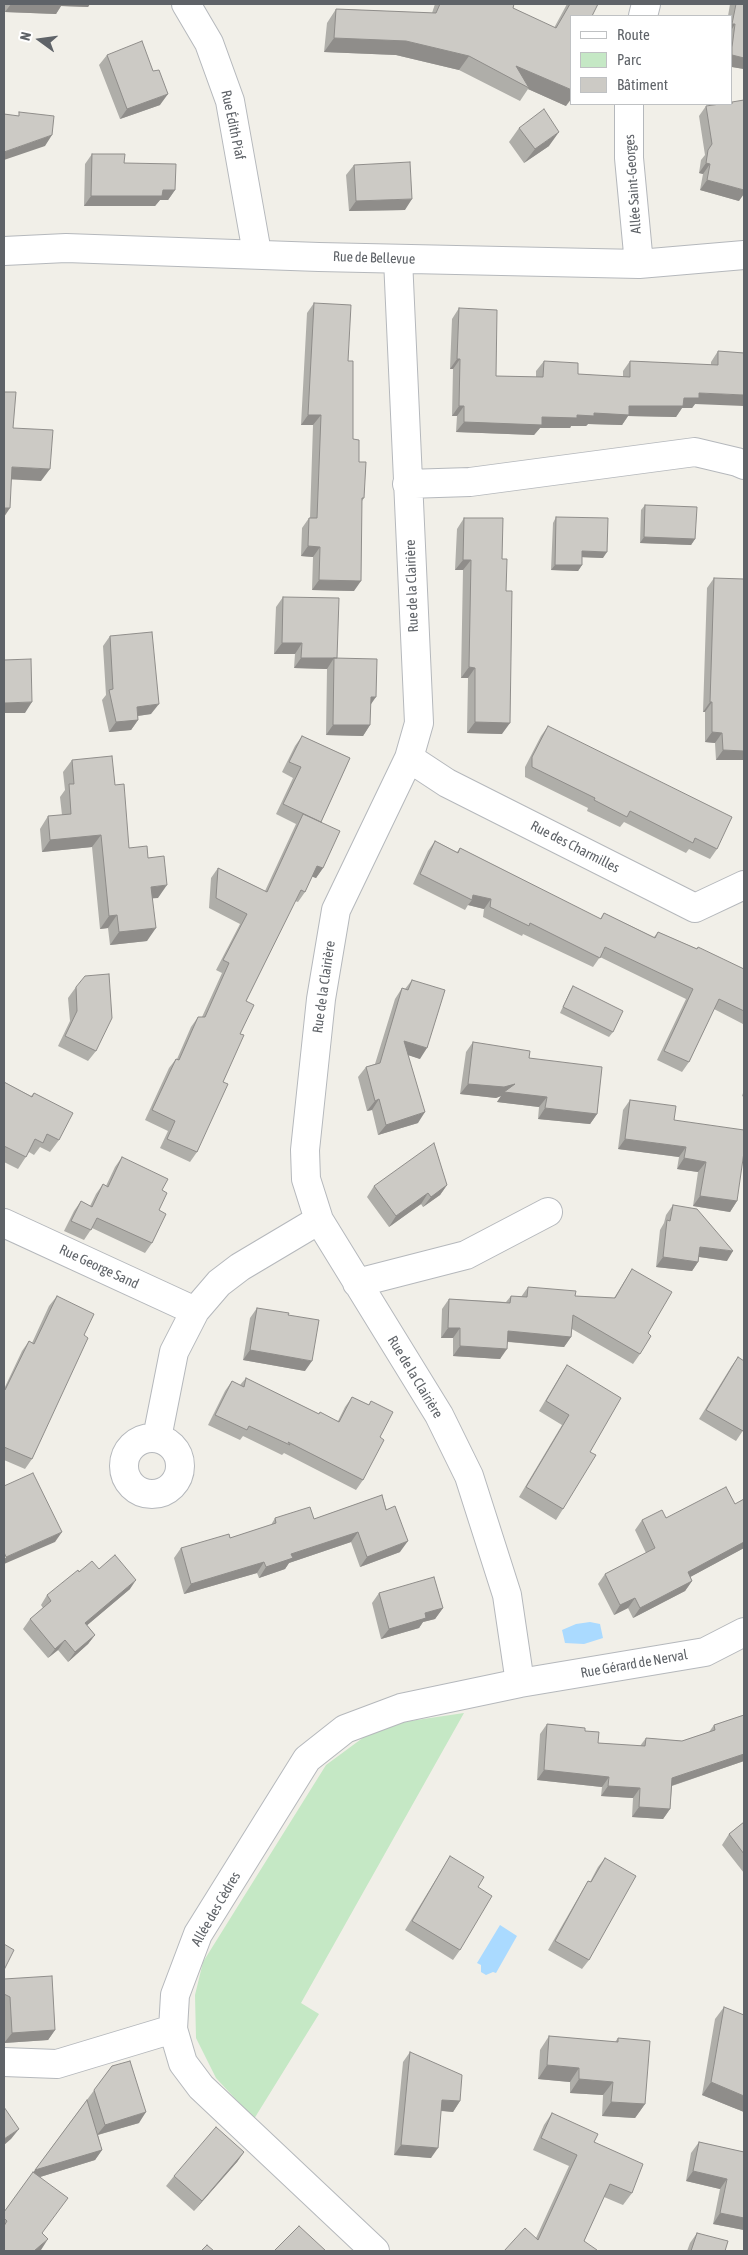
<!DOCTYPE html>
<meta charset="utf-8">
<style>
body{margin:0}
#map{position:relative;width:748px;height:2255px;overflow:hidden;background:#f1efe8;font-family:"Asap Condensed",sans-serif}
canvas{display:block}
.frame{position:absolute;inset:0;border:5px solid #5f6368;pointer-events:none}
.legend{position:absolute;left:570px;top:15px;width:162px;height:90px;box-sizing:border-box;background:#fff;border:1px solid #bfc1c3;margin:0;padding:6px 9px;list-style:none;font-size:15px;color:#5f6368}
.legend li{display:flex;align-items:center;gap:10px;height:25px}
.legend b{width:25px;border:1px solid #bfc1c3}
.north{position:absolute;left:15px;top:15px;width:50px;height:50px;-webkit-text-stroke:4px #fff;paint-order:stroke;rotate:284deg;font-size:14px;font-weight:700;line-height:20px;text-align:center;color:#5f6368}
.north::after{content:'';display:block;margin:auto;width:18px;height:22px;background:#5f6368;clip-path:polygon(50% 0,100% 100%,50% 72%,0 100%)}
</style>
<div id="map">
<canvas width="748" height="2255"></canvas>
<div class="frame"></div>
<ul class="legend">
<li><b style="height:6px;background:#fff"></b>Route</li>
<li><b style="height:14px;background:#c5e8c5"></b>Parc</li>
<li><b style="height:14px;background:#cccac5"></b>Bâtiment</li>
</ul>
<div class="north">N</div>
</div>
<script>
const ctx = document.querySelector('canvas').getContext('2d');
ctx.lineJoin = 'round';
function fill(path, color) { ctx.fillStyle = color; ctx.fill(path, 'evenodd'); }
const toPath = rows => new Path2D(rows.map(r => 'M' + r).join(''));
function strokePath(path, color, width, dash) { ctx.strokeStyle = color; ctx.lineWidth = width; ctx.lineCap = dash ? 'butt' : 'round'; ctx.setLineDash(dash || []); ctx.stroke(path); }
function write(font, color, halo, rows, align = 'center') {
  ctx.font = font + ' "Asap Condensed",sans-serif'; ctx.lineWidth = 4.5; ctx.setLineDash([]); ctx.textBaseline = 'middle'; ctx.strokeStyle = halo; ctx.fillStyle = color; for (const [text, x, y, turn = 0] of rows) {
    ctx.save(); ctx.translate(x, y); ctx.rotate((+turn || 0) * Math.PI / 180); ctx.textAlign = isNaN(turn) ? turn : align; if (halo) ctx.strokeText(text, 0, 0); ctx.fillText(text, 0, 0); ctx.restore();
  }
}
fill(toPath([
 [464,1713,301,2003,319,2014,254,2119,216,2078,196,2038,195,1995,203,1962,326,1765,364,1737,396,1723]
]), '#c5e8c5');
fill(toPath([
 [590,1622,600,1624,603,1638,584,1644,565,1643,562,1630,576,1624],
 [500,1925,517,1936,496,1973,493,1972,486,1975,481,1972,481,1965,477,1963]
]), '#aadaff');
const minor = toPath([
 [186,4,209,43,230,101,257,253],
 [643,16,646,4],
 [629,104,629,158,639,264],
 [4,251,66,248,319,257,639,264,744,255],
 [398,259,419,723,409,758,336,910,321,999,305,1150,306,1179,319,1220,439,1415,469,1476,507,1595,520,1683],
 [407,484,470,482,695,452,737,462,744,465],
 [409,758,447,783,695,908,744,885],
 [4,1223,195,1311],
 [357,1283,466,1255,548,1212],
 [157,1438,174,1352,195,1311,219,1283,240,1267,319,1220],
 '124 1466a28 28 0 1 1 56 0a28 28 0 1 1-56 0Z',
 [4,2062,57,2064,173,2029],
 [375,2251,201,2087,183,2063,173,2029,175,1995,198,1934,307,1759,345,1729,401,1708,520,1683,705,1652,744,1632]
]);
strokePath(minor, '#b5b8bc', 30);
strokePath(minor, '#fff', 28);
fill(toPath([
 [5,4,90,4,88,7,61,6,56,14,5,12],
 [435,4,514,4,513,8,554,28,567,4,598,4,572,16,566,106,528,89,520,101,459,70,396,55,324,52,327,23,336,9,432,13],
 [730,4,744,4,744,69,732,67,732,16,728,16],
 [107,55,160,105,120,119,99,65],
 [706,106,739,201,700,190,703,174,699,173,701,160,705,155,699,116],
 [519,128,549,146,524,163,509,142],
 [92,154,124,163,175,190,168,200,160,200,155,206,84,206,85,164],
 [354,165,405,210,349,211,346,175],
 [314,303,348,361,353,439,359,462,364,498,362,501,354,591,312,590,313,557,301,556,302,528,309,518,310,518,313,425,301,425,307,313],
 [459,308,496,376,536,377,536,371,544,361,578,374,623,377,623,371,630,361,711,365,711,362,718,351,744,353,695,404,692,408,682,408,676,417,628,416,622,425,588,424,586,426,571,426,570,428,540,428,534,435,456,432,457,416,452,416,453,369,450,369,452,319],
 [645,505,695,539,691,545,640,543,641,510],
 [556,517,603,558,582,557,582,565,578,571,551,570,553,523],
 [464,518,502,559,506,591,502,734,467,733,468,678,461,678,463,570,455,570,457,529],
 [714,578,744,760,716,760,715,743,705,742,705,712,703,712,707,588],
 [283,597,337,659,370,705,370,725,363,736,326,735,327,669,294,668,295,654,274,654,276,607],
 [110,636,151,714,138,716,138,720,131,730,109,732,102,700,106,695,103,646],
 [548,726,717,849,710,859,689,849,686,853,624,822,620,827,587,811,588,808,525,777,525,767,541,736],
 [302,736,350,758,321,822,323,868,316,878,312,876,305,892,298,902,295,901,246,1001,240,1034,197,1152,190,1162,160,1148,168,1131,145,1120,169,1068,176,1059,177,1059,191,1027,198,1017,202,1017,222,973,216,970,240,924,209,908,211,878,218,868,265,891,296,824,276,814,293,778,282,772,295,746],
 [72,760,115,785,129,848,148,858,158,898,153,898,147,941,110,945,108,928,100,929,92,847,42,852,40,829,48,816,62,815,60,797,65,790,63,772],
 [435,841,457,852,460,848,600,919,604,913,654,937,658,932,744,969,744,1022,743,1024,714,1009,689,1062,682,1072,657,1060,686,999,600,957,593,967,523,934,522,936,483,917,484,909,468,905,465,910,413,884,428,851],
 [412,980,420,1059,408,1055,418,1123,378,1135,372,1110,367,1111,358,1077,366,1067,375,1064,395,999,402,988,405,989],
 [573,986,613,1032,609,1037,560,1013,570,991],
 [76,987,96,1051,88,1061,58,1046,70,1021,68,998],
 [473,1042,529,1058,597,1114,590,1124,538,1119,539,1107,497,1102,501,1096,496,1098,460,1094,466,1052],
 [4,1082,31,1096,34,1093,59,1140,50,1152,40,1147,34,1155,29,1152,18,1169,4,1162],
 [744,1090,744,1097,742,1096],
 [630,1100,674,1120,737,1201,730,1212,693,1206,698,1172,677,1169,679,1157,618,1149,623,1110],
 [122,1157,162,1190,152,1243,145,1253,92,1228,84,1240,64,1231,74,1211,81,1201,90,1206,96,1194,103,1184,106,1186,115,1167],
 [447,1185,440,1195,423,1207,421,1204,389,1227,367,1197,374,1186],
 [673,1205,727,1261,699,1257,698,1262,692,1271,656,1267,660,1230,664,1223,666,1215],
 [632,1269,648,1333,640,1354,633,1364,572,1329,571,1337,564,1347,508,1342,500,1359,453,1356,453,1338,441,1338,442,1309,449,1299,506,1302,511,1296,521,1297,528,1287,575,1296,614,1298],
 [57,1296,84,1335,32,1459,25,1469,4,1460,4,1389,22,1351,29,1341,32,1343,49,1306],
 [257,1308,288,1315,305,1371,243,1360,250,1318],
 [738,1357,744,1429,736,1441,699,1419,731,1367],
 [567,1365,590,1452,563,1509,556,1520,519,1497,562,1425,539,1411,560,1376],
 [246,1378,319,1414,338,1421,345,1407,352,1397,369,1405,371,1401,380,1437,363,1480,356,1490,284,1453,282,1455,243,1436,240,1440,208,1425,225,1391,232,1381,240,1385],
 [382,1495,400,1552,360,1567,351,1542,289,1563,285,1569,259,1578,257,1573,184,1594,174,1558,181,1548,230,1538,271,1525,275,1518,314,1519],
 [744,1499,744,1548,690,1577,692,1581,685,1591,633,1618,628,1608,614,1615,598,1584,605,1574,646,1553,635,1530,642,1520,666,1518,735,1504],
 [99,1569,130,1589,87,1625,95,1635,88,1644,68,1662,58,1650,48,1658,23,1629,30,1619,43,1608,41,1605,47,1595,79,1572],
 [379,1593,443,1608,435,1619,423,1622,419,1628,381,1639,372,1603],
 [744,1715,744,1761,672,1786,670,1809,663,1819,632,1817,633,1798,601,1796,602,1787,537,1780,540,1734,547,1724,585,1731,598,1743,640,1746,646,1738,682,1741,709,1732,714,1725],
 [744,1822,744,1873,722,1845,729,1834],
 [450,1856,478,1887,460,1950,453,1960,405,1930,444,1866],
 [605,1858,589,1960,582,1969,548,1950,582,1891,588,1881,590,1882,598,1867],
 [4,1979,55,2030,48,2040,4,2043],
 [724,2007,744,2112,702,2095,715,2019],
 [549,2036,615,2042,618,2038,645,2104,635,2118,602,2116,603,2095,570,2093,570,2082,538,2079,540,2050],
 [410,2052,460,2101,453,2112,441,2111,431,2158,394,2155,403,2062],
 [112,2066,139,2123,98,2135,102,2150,95,2160,40,2177,42,2234,41,2250,4,2251,4,2212],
 [552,2113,594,2142,632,2193,623,2205,604,2197,584,2241,504,2251,536,2238,569,2166,533,2150,544,2125],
 [699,2142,744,2152,744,2230,713,2224,720,2189,686,2181,691,2153],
 [244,2152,237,2162,194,2211,166,2186,174,2176],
 [697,2233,725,2251,687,2251,690,2243]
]), '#afaea9');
fill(toPath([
 [11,4,90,4,88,7,61,6,56,14,5,12],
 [732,24,735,24,732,29],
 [334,38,406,41,469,56,459,70,396,55,324,52],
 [732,55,744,58,744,69,732,67],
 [516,66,572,90,572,98,566,106,528,89,529,88],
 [168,94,160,105,120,119,127,109],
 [559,132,549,146,524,163,535,149],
 [52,135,45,146,4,160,4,152],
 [706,163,710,164,703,174,699,173],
 [707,180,744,190,744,194,739,201,700,190],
 [163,190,175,190,168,200,160,200,155,206,84,206,91,196],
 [412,199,405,210,349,211,356,201],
 [457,359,460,359,453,369,450,369],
 [699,393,744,395,744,406,695,404,692,408,682,408,676,417,628,416,622,425,588,424,586,426,571,426,570,428,540,428,534,435,456,432,464,422,577,415,594,413,629,406,684,398],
 [459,406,464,406,457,416,452,416],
 [308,415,321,415,313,425,301,425],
 [12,467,50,469,41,481,4,479],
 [4,508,10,508,4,517],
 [644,537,695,539,691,545,640,543],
 [308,546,320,547,313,557,301,556],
 [582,551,607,552,603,558,578,557],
 [463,560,471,560,463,570,455,570],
 [555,565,582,565,578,571,551,570],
 [319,580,361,581,354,591,312,590],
 [282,643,302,643,295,654,274,654],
 [301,658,334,658,327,669,294,668],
 [469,667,475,668,468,678,461,678],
 [371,697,376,697,369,707],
 [32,702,25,713,4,713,4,703],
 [710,702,712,702,705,712,703,712],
 [159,704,151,714,130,717,137,707],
 [138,720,131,730,109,732,116,722],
 [475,722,510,723,502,734,467,733],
 [333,725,370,725,363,736,326,735],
 [712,732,722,733,715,743,705,742],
 [723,750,744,751,744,760,716,760],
 [101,835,92,847,42,852,50,840],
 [317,866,323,868,316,878,310,876],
 [167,885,158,898,143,899,151,887],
 [473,895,491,899,484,909,468,905,472,900],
 [117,915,108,928,100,929,109,916],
 [156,928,147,941,110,945,119,932],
 [404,1041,427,1048,420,1059,396,1051],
 [468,1084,515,1084,547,1097,539,1107,497,1102,501,1096,496,1098,460,1094],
 [379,1099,372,1110,367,1111,375,1101],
 [545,1108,597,1114,590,1124,538,1119],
 [425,1112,418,1123,378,1135,386,1125],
 [625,1139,686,1147,679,1157,618,1149],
 [684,1158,706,1162,698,1172,677,1169],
 [447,1185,440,1195,423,1207,431,1197],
 [428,1193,421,1204,389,1227,396,1216],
 [700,1196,737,1201,730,1212,693,1206],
 [700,1247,733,1251,727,1261,693,1256],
 [663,1257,698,1262,692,1271,656,1267],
 [448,1328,460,1328,453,1338,441,1338],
 [508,1331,571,1337,564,1347,501,1341],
 [460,1346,507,1349,500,1359,453,1356],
 [250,1350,312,1361,305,1371,243,1360],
 [62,1532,55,1542,4,1564,4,1560,6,1557],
 [358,1532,351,1542,289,1563,285,1569,259,1578,266,1567,291,1554],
 [408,1541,400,1552,360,1567,367,1557],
 [744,1542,744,1548,681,1582,688,1572],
 [264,1562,257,1573,184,1594,191,1584],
 [136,1580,130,1589,78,1633,85,1623],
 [692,1581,685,1591,633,1618,640,1608],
 [635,1598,628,1608,614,1615,620,1605],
 [443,1608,435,1619,423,1622,419,1628,381,1639,389,1629,425,1613],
 [95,1635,88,1644,68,1662,75,1652],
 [65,1640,58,1650,48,1658,55,1649],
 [744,1754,744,1761,665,1788,672,1778],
 [544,1770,609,1777,602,1787,537,1780],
 [608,1786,640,1788,633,1798,601,1796],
 [639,1807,670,1809,663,1819,632,1817],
 [55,2030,48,2040,4,2043,12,2033],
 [547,2065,579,2068,570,2082,538,2079],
 [579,2079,613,2082,603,2095,570,2093],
 [711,2082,744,2096,744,2112,702,2095],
 [442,2100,460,2101,453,2112,435,2110],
 [611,2102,645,2104,635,2118,602,2116],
 [146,2112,139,2123,97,2135,105,2125],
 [19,2129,11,2139,4,2145,4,2139],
 [401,2145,438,2148,431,2158,394,2155],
 [102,2150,95,2160,27,2181,35,2170],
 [244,2152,237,2162,194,2211,202,2201],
 [693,2171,727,2179,720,2189,686,2181],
 [720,2213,744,2218,744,2230,713,2224],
 [48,2239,41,2250,39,2251,34,2251]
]), '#8f8d8a');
const building = toPath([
 [440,4,514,4,513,8,556,28,570,4,598,4,592,16,572,16,572,90,516,66,529,88,469,56,406,41,334,38,336,9,436,13,440,4],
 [736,4,744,4,744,58,732,55,732,47,735,24,732,24,736,4],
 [142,41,153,71,159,70,168,94,127,109,107,55,142,41],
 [744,100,744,190,707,180,710,164,706,163,708,150,712,144,706,106,720,104,732,104,732,102,744,100],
 [544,109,559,132,535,149,519,128,544,109],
 [19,112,54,116,52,135,4,152,4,114,19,116,19,112],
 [92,154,125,154,124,163,176,164,175,190,163,190,162,196,91,196,92,154],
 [410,162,412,199,356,201,354,165,410,162],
 [314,303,351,305,348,361,353,361,353,439,359,440,359,462,366,462,364,498,362,498,361,581,319,580,320,547,308,546,309,518,317,518,321,415,308,415,314,303],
 [459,308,497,310,496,376,543,377,544,361,578,363,578,374,630,377,630,361,718,365,718,351,744,353,744,395,699,393,699,398,684,398,683,406,629,406,629,415,594,413,594,416,577,415,577,418,542,417,542,425,464,422,464,406,459,406,460,359,457,359,459,308],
 [4,392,16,392,13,428,53,430,50,469,12,467,10,508,4,508,4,392],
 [645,505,697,507,695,539,644,537,645,505],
 [556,517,608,518,607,552,582,551,582,565,555,565,556,517],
 [464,518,503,518,502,559,507,559,506,591,512,591,510,723,475,722,475,668,469,667,471,560,463,560,464,518],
 [714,578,744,579,744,751,723,750,722,733,712,732,712,702,710,702,714,578],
 [283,597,339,598,337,658,301,658,302,643,282,643,283,597],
 [152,632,159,704,137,707,138,720,116,722,109,690,113,689,110,636,152,632],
 [334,658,377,659,376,697,371,697,370,725,333,725,334,658],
 [31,659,32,702,4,703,4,660,31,659],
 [548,726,732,817,717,849,695,838,693,843,630,811,627,817,594,800,595,798,532,767,532,757,548,726],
 [302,736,350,758,321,822,283,804,301,767,289,762,302,736],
 [112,756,115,785,124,784,129,848,147,846,148,858,164,856,167,885,151,887,156,928,119,932,117,915,109,916,101,835,50,840,48,816,71,814,69,784,74,784,72,760,112,756],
 [303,814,340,831,323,868,317,866,305,892,301,890,246,1001,254,1005,240,1034,244,1035,223,1082,228,1084,197,1152,167,1139,175,1121,152,1110,176,1059,179,1060,198,1017,205,1017,229,963,223,960,247,914,216,898,218,868,267,892,303,814],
 [435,841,458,853,460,848,601,919,604,913,655,938,658,932,697,949,698,947,744,969,744,1011,719,999,689,1062,664,1051,693,989,605,947,600,958,530,923,529,926,490,907,491,899,473,895,472,900,420,874,435,841],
 [109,974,112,1018,96,1051,65,1036,77,1011,76,987,85,976,109,974],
 [412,980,445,990,427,1048,404,1041,425,1112,386,1125,379,1099,375,1101,366,1067,380,1063,402,988,408,990,412,980],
 [573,986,623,1011,613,1032,563,1007,573,986],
 [473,1042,530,1051,529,1058,602,1067,597,1114,545,1108,547,1097,504,1092,515,1084,504,1087,468,1084,473,1042],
 [4,1082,32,1097,34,1093,73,1113,59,1140,47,1134,43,1143,35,1139,26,1157,4,1146,4,1082],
 [630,1100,676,1106,674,1120,744,1130,744,1152,737,1201,700,1196,706,1162,684,1158,686,1147,625,1139,630,1100],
 [434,1143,447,1185,431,1197,428,1193,396,1216,374,1186,434,1143],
 [122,1157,168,1179,162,1190,167,1193,159,1210,166,1214,152,1243,97,1218,91,1230,71,1221,81,1201,92,1207,103,1184,108,1187,122,1157],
 [673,1205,697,1209,733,1251,700,1247,698,1262,663,1257,667,1220,670,1221,673,1205],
 [632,1269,672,1292,648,1333,651,1336,640,1354,573,1315,571,1337,508,1331,507,1349,460,1346,460,1328,448,1328,449,1299,510,1303,511,1296,527,1297,528,1287,576,1291,575,1296,615,1298,632,1269],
 [57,1296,94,1314,84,1335,88,1338,32,1459,4,1447,4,1389,5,1390,29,1341,34,1344,57,1296],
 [257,1308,289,1313,288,1315,319,1320,312,1361,250,1350,257,1308],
 [738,1357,744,1361,744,1429,743,1431,706,1410,738,1357],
 [567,1365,621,1398,590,1452,596,1455,563,1509,526,1487,569,1415,546,1401,567,1365],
 [246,1378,319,1414,320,1412,339,1422,352,1397,369,1405,371,1401,393,1412,380,1437,384,1440,363,1480,288,1442,290,1445,249,1426,247,1430,215,1415,232,1381,244,1387,246,1378],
 [33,1473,62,1532,6,1557,4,1552,4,1486,33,1473],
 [726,1487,735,1504,744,1499,744,1542,688,1572,692,1581,640,1608,635,1598,620,1605,605,1574,655,1548,642,1520,662,1510,666,1518,726,1487],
 [382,1495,386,1510,395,1506,408,1541,367,1557,358,1532,291,1554,293,1558,266,1567,264,1562,191,1584,181,1548,229,1534,230,1538,276,1523,275,1518,310,1507,314,1519,382,1495],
 [115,1555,136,1580,85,1623,95,1635,75,1652,65,1640,55,1649,30,1619,51,1601,47,1595,78,1570,79,1572,92,1561,99,1569,115,1555],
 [434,1577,443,1608,425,1613,426,1618,389,1629,379,1593,434,1577],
 [744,1715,744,1754,672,1778,670,1809,639,1807,640,1788,608,1786,609,1777,544,1770,547,1724,585,1728,585,1731,599,1732,598,1743,645,1746,646,1738,682,1741,715,1730,714,1725,744,1715],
 [744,1822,744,1854,729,1834,744,1822],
 [450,1856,484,1877,478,1887,492,1896,460,1950,412,1921,450,1856],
 [605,1858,636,1876,589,1960,555,1941,588,1881,591,1882,605,1858],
 [4,1944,14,1950,4,1970,4,1944],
 [52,1976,55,2030,12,2033,10,1997,4,1994,4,1979,52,1976],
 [724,2007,744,2015,744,2096,711,2082,724,2007],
 [549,2036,618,2042,618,2038,650,2041,645,2104,611,2102,613,2082,579,2079,579,2068,547,2065,549,2036],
 [410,2052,462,2075,460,2101,442,2100,438,2148,401,2145,410,2052],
 [130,2061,146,2112,105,2125,94,2090,112,2066,130,2061],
 [87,2100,102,2150,35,2170,87,2100],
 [4,2107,19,2129,4,2139,4,2107],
 [552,2113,598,2134,594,2142,643,2164,632,2193,610,2184,584,2241,597,2250,596,2251,504,2251,525,2228,538,2240,577,2155,541,2138,552,2113],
 [216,2127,244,2152,202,2201,174,2176,216,2127],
 [699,2142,744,2152,744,2218,720,2213,727,2179,693,2171,699,2142],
 [33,2172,68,2198,42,2233,48,2239,34,2251,4,2251,4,2226,7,2221,4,2218,4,2212,33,2172],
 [299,2226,326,2251,274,2251,299,2226],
 [697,2233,728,2241,725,2251,691,2251,697,2233],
 [207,2245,214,2251,201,2251,207,2245]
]);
fill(building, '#cccac5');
strokePath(building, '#8f8d8a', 1);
write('14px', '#5f6368', '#fff', [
 ["Rue Édith Piaf",233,125,78],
 ["Allée Saint-Georges",633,184,-94],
 ["Rue de Bellevue",374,258,2],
 ["Rue de la Clairière",412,586,-92],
 ["Rue des Charmilles",575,847,27],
 ["Rue de la Clairière",324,987,-82],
 ["Rue George Sand",99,1267,25],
 ["Rue de la Clairière",415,1377,59],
 ["Rue Gérard de Nerval",634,1664,-10],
 ["Allée des Cèdres",216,1909,-60]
]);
</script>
